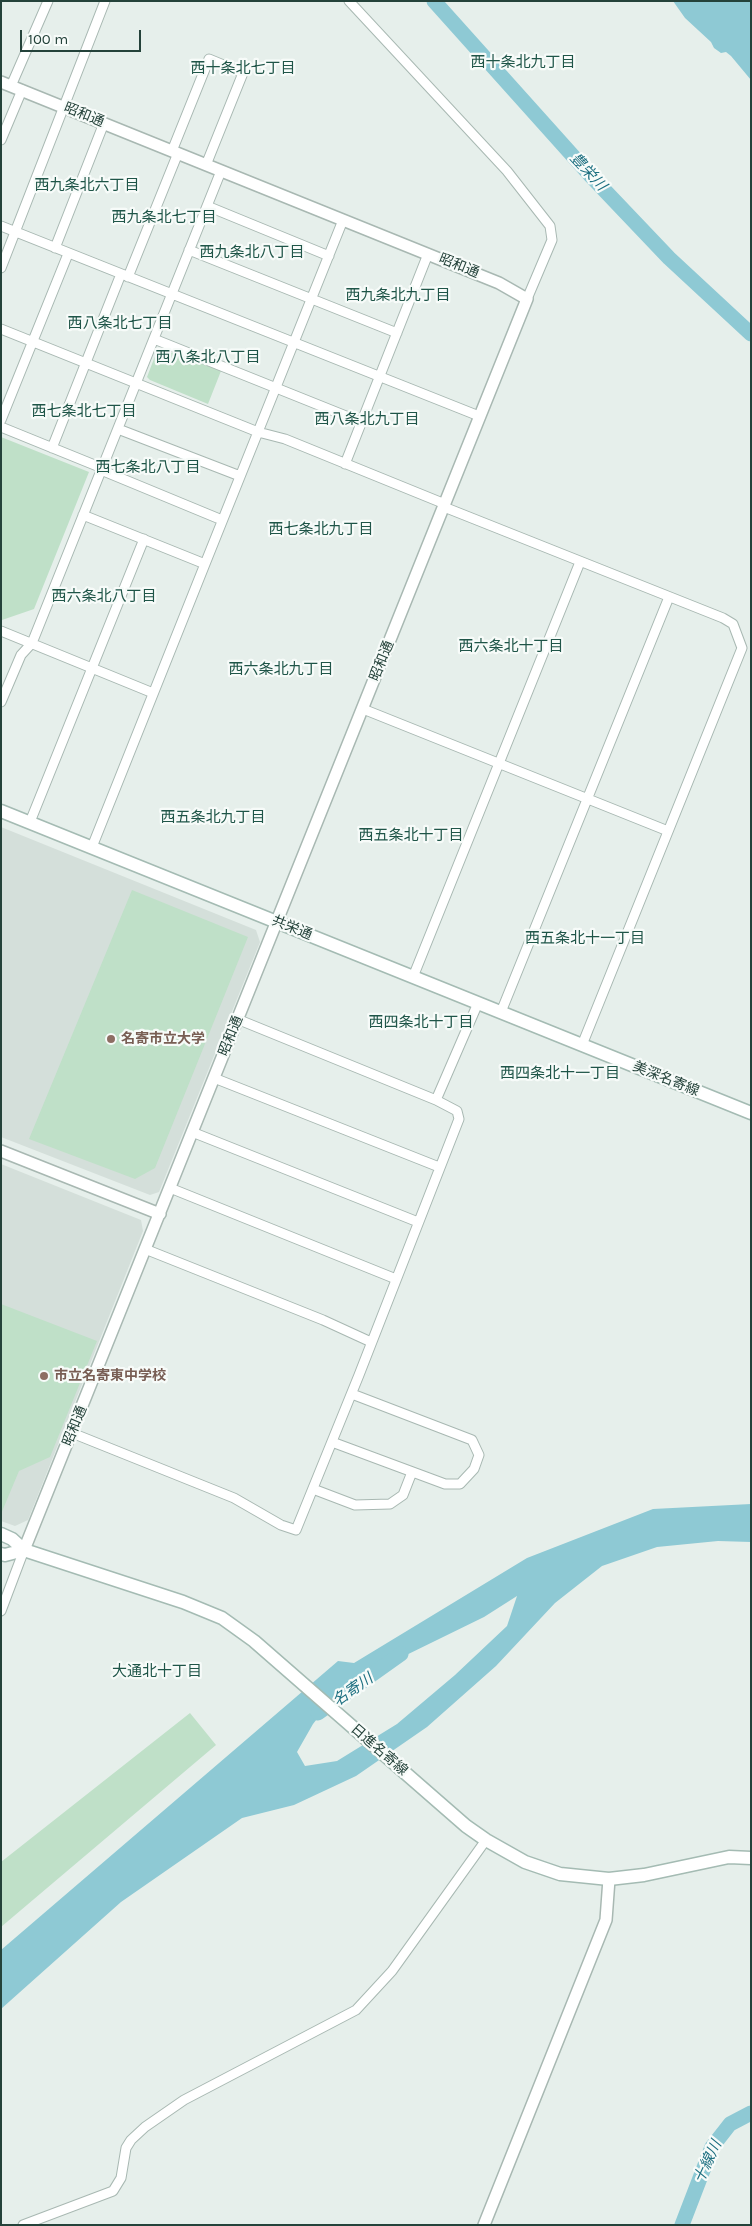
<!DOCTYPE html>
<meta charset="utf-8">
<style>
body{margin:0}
#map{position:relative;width:752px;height:2226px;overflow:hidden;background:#e6efeb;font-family:Karla,sans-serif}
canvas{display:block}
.frame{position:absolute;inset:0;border:2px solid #24423a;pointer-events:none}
.scale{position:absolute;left:20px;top:30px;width:121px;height:22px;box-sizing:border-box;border:2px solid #24423a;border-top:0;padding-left:6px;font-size:15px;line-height:18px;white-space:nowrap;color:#24423a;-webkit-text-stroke:4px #f7fbf9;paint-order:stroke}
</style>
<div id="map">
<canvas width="752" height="2226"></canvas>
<div class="frame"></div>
<div class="scale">100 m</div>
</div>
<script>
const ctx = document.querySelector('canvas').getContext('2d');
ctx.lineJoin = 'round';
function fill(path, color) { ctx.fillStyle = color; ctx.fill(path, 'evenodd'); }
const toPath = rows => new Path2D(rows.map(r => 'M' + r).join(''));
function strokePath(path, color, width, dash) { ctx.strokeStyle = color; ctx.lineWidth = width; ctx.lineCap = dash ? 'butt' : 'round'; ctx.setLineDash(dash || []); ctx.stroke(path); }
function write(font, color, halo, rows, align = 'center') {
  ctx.font = font + ' Karla,"Noto Sans JP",sans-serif'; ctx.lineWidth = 4.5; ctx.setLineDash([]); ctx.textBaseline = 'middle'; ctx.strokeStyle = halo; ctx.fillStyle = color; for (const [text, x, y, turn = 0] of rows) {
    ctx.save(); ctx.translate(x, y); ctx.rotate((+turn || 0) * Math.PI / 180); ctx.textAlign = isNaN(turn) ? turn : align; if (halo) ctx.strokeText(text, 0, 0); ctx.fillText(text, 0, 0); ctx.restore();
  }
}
fill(toPath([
 [1,827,256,930,260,942,159,1192,150,1195,1,1137],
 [1,1164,141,1220,143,1231,28,1520,15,1526,1,1521]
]), '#d4dfda');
fill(toPath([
 [162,349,221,371,208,404,150,380,147,377,157,351],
 [1,437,89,472,34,609,2,620],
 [132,890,248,937,155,1168,135,1179,29,1139],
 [1,1304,97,1341,50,1457,19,1471,1,1514],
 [190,1713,216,1745,1,1927,1,1862]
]), '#bfe0c8');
fill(toPath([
 [673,1,751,1,751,80,731,56,726,52,721,53,714,48,711,42,685,18],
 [751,1504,751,1542,718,1541,657,1547,602,1566,555,1603,496,1666,427,1727,356,1776,294,1805,242,1818,121,1902,1,2009,1,1950,338,1661,354,1663,527,1558,653,1509],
 [517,1596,507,1626,455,1675,397,1724,337,1761,305,1766,297,1752,313,1724,343,1686,484,1617]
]), '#8ec9d4');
strokePath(toPath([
 [434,1,590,175,669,258,751,334],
 [318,1713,401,1654],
 [682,2225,712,2147,730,2124,751,2113]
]), '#8ec9d4', 15);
const minor = toPath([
 [349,1,507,171,550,226,552,240,527,299],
 [11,86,48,1],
 [1,140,22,90],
 [172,151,209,59,243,73,206,165],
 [207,206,329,256],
 [1,226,479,416],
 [55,248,104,123],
 [189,250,397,333],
 [1,268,105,1],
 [128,277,178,153],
 [1,329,258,432,285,439,445,504],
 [154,339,361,422],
 [1,420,68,254],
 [1,427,102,468],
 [118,429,240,476],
 [52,448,121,274],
 [345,464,428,254],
 [101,470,222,520],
 [444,507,723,618,733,624,742,648,582,1045],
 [83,515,205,564,343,220],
 [1,631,153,693],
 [1,702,21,655,32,643,221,171],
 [363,709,668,831],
 [30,822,144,539],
 [92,847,205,564],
 [413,977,580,562],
 [501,1012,669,597],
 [214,1078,439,1167],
 [436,1100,478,1003],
 [192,1132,418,1222],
 [170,1188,396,1279],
 [145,1249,323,1320,371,1342],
 [72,1433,234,1498,281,1525,296,1530,359,1375,459,1119,457,1111,436,1100,237,1019],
 [332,1442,445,1484,460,1484,474,1469,479,1455,472,1440,352,1394],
 [313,1489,355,1505,390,1504,403,1495,412,1472],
 [1,1611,24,1550],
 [23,2225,113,2191,121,2178,126,2148,131,2140,145,2127,184,2100,356,2010,392,1971,486,1840]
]);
const tertiary = toPath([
 [1,82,499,283,527,299,24,1550],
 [1,1151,160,1214],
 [484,2225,606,1920,609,1879]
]);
const secondary = toPath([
 [1,811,751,1113],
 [1,1534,12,1539,24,1550,183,1602,222,1618,254,1641,466,1826,486,1840,525,1862,560,1874,609,1879,644,1875,729,1857,751,1858],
 [1,1554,5,1555,24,1550]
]);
strokePath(minor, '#a8b8b2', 11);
strokePath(tertiary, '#a8b8b2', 14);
strokePath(secondary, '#a4bbb3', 15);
strokePath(minor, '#fff', 9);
strokePath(tertiary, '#fff', 11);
strokePath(secondary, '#fff', 12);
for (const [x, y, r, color] of [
 [111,1039,5,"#8d6e63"],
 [44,1376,5,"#8d6e63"]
]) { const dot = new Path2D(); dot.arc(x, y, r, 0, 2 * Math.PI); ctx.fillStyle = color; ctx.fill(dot); strokePath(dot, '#f7fbf9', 2); }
write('14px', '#24423a', '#f7fbf9', [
 ["昭和通",84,115,22],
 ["昭和通",459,266,22],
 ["昭和通",382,661,-68],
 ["共栄通",292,928,22],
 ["昭和通",231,1036,-68],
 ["美深名寄線",666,1079,22],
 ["昭和通",75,1426,-68],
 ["日進名寄線",379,1750,41]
]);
write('bold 14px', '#785e54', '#f7fbf9', [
 ["名寄市立大学",121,1039],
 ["市立名寄東中学校",54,1376]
], 'left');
write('15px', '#1f5548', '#f7fbf9', [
 ["西十条北九丁目",523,63],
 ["西十条北七丁目",243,69],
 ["西九条北六丁目",87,186],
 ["西九条北七丁目",164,218],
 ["西九条北八丁目",252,253],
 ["西九条北九丁目",398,296],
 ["西八条北七丁目",120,324],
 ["西八条北八丁目",208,358],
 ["西七条北七丁目",84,412],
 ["西八条北九丁目",367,420],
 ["西七条北八丁目",148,468],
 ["西七条北九丁目",321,530],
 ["西六条北八丁目",104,597],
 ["西六条北十丁目",511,647],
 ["西六条北九丁目",281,670],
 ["西五条北九丁目",213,818],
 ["西五条北十丁目",411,836],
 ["西五条北十一丁目",585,939],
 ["西四条北十丁目",421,1023],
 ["西四条北十一丁目",560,1074],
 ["大通北十丁目",157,1672]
]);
write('italic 15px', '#1c6f80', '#f7fbf9', [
 ["豊栄川",588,172,47],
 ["名寄川",353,1690,-35],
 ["十線川",708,2162,-65]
]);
</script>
